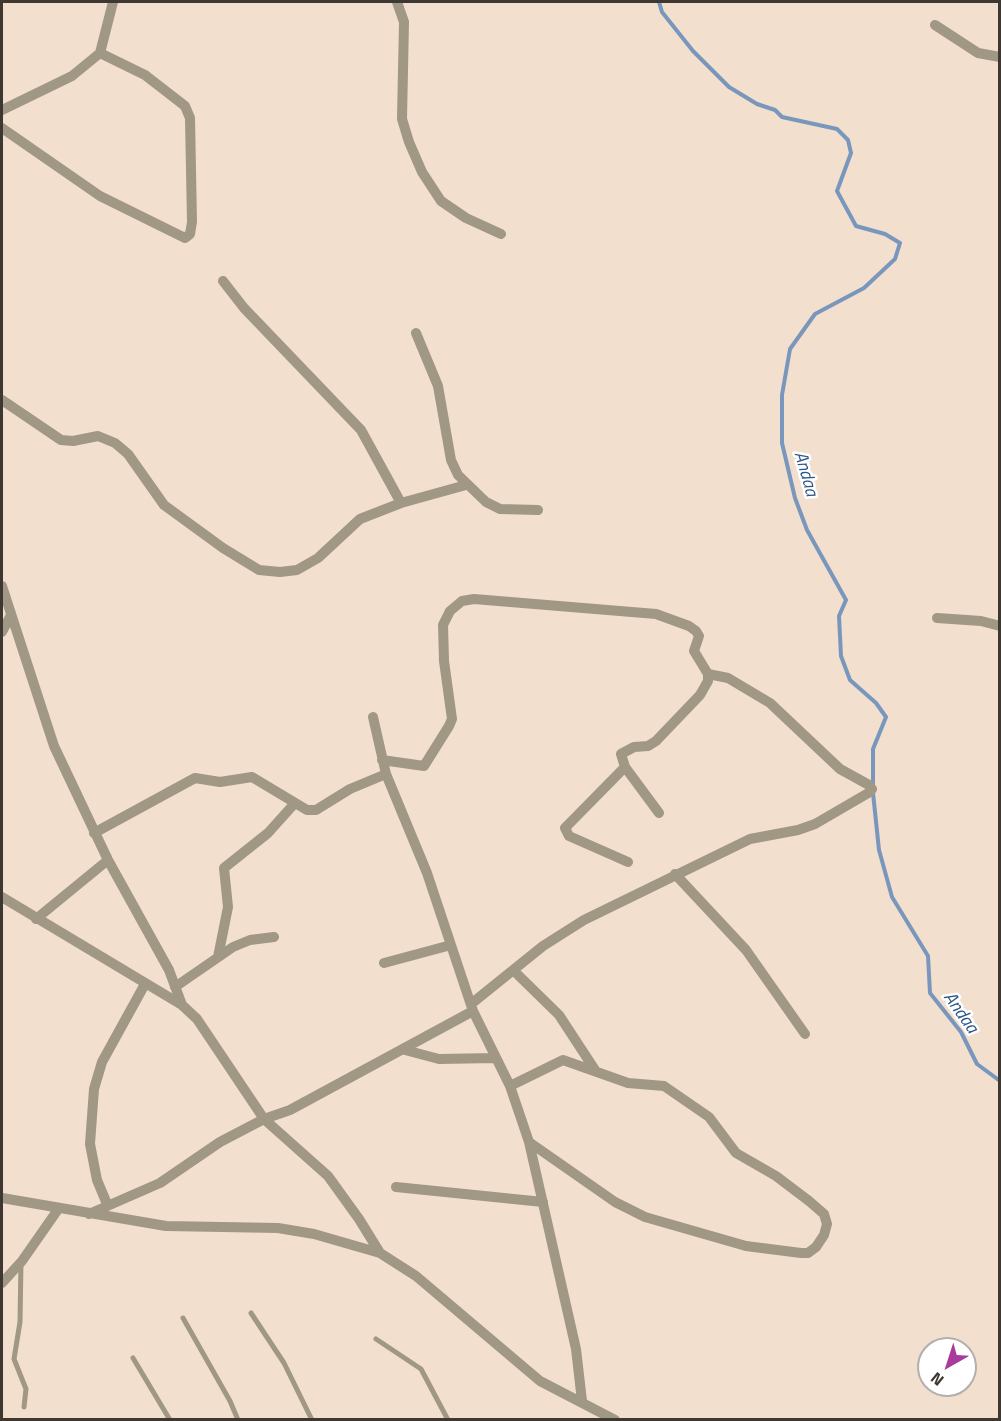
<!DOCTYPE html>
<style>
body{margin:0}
#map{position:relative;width:1001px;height:1421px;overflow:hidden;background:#f3dfce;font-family:"Titillium Web",sans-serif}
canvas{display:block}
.frame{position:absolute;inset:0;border:3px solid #3f3831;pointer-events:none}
.north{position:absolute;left:917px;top:1337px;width:60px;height:60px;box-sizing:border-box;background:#fff;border:2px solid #b2afad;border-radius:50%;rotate:219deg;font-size:16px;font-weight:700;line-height:24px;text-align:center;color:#3f3831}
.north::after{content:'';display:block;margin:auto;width:21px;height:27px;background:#a93c9b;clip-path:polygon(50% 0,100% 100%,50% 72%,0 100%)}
</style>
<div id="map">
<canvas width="1001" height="1421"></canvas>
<div class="frame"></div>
<div class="north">N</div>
</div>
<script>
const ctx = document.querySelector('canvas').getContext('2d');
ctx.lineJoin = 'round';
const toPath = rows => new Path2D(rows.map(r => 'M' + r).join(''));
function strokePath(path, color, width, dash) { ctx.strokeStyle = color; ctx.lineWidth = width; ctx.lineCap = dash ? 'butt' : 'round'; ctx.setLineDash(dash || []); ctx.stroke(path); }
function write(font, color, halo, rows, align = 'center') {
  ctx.font = font + ' "Titillium Web",sans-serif'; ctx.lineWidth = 5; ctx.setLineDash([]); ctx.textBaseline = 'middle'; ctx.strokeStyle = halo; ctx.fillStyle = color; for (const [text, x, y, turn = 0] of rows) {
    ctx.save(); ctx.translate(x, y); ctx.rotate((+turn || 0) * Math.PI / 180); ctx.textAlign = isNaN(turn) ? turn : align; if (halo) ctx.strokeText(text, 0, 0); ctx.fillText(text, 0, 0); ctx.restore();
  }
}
strokePath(toPath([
 [659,2,662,12,693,51,729,87,757,104,775,110,782,117,837,129,848,140,851,153,837,191,856,226,885,234,900,243,895,259,864,288,815,314,790,349,782,395,782,443,795,498,807,530,846,600,839,616,841,656,850,680,876,703,886,717,873,749,873,786],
 [873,793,879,850,892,897,928,956,930,993,961,1032,977,1064,1000,1081]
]), '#7997bc', 4);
strokePath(toPath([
 [21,1262,20,1322,14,1359,26,1389,24,1407],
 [251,1313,284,1363,312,1420],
 [183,1318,230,1401,238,1420],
 [376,1339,421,1369,448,1420],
 [133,1358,170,1420]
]), '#a09784', 5);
strokePath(toPath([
 [397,2,404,22,402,119,409,142,422,172,441,201,466,218,501,234],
 [935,25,978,53,1000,57],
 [2,110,72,76,100,53,113,2],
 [2,128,100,196,185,238,190,234,192,222,190,118,185,106,145,75,100,53],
 [416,333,438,386,451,460,458,475,486,502,500,509,538,510],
 [2,400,61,440,73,441,98,436,115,443,128,454,164,505,223,548,259,570,280,572,297,570,318,558,360,519,401,503,361,430,244,308,223,281],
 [401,503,466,485],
 [2,586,54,746,108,860,169,970,182,1005],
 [937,618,981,621,1000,626],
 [2,632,11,615],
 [373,717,386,774,427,873,473,1011,510,1086,529,1142,576,1349,582,1401],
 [382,760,424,766,449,726,452,719,444,661,443,625,450,611,462,601,474,599,656,614,689,626,696,631,699,636,694,651,708,674,708,681,700,695,656,741,648,746,634,747,621,754,625,767,659,813],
 [625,767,565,828,569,836,628,862],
 [94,833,195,778,220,782,252,777,307,810,316,810,350,789,386,774],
 [675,874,746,950,805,1034],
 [2,897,182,1005,197,1019,264,1119,328,1176,359,1219,380,1253],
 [36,919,108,860],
 [218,957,228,907,224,868,268,833,295,803],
 [384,963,451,945],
 [513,970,559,1015,595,1070],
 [175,987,233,947,250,940,274,937],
 [471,1004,543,946,584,920,750,839,798,830,815,824,870,792,872,789,869,785,840,769,770,703,728,678,708,674],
 [405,1050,439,1059,495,1058],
 [510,1086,563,1060,628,1083,664,1086,709,1117,736,1153,776,1176,809,1201,824,1214,827,1224,824,1235,816,1247,808,1253,801,1253,746,1246,645,1217,615,1202,529,1142],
 [396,1187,543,1202],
 [2,1198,166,1226,278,1228,314,1234,380,1253,416,1276,540,1381,615,1420],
 [107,1204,97,1180,90,1144,94,1089,102,1062,145,984],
 [89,1214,160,1183,220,1142,264,1119,290,1110,473,1011],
 [2,1283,22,1261,59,1208]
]), '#a09784', 10);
write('italic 18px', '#2c5687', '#fff', [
 ["Andaa",805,474,74],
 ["Andaa",960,1013,55]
]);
</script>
